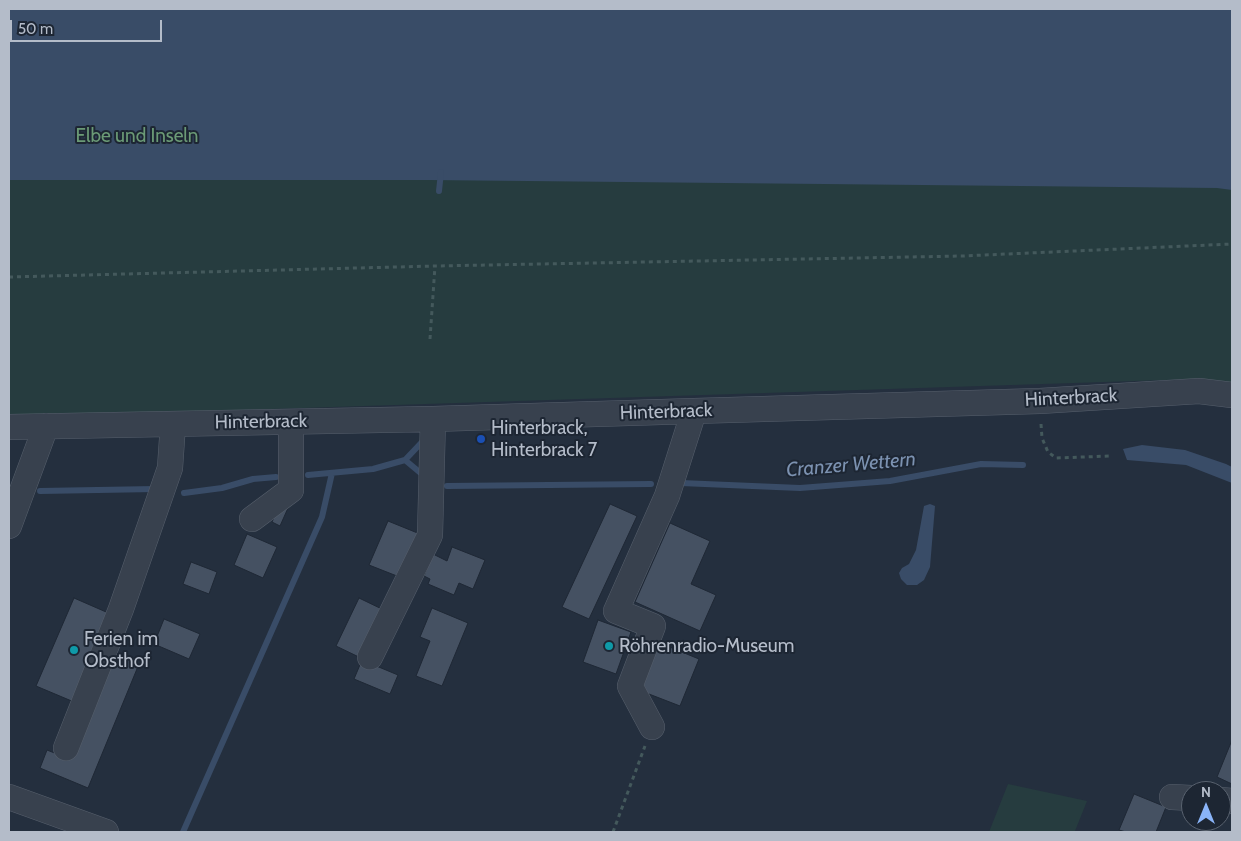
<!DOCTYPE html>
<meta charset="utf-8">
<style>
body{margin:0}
#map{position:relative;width:1241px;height:841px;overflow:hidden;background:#242f3e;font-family:Cabin,sans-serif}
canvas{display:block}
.frame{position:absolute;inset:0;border:10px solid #b4bcc9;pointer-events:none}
.north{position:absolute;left:1181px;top:781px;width:50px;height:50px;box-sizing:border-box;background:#1d2633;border:1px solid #59626f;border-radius:50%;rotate:0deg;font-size:14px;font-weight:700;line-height:20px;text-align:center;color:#b4bcc9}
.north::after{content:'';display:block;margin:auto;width:18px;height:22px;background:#8ab4f8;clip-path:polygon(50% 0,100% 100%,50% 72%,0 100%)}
.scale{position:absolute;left:10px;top:20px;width:152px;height:22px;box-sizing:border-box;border:2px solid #b4bcc9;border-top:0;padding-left:6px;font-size:15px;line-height:18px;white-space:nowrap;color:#b4bcc9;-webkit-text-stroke:4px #1d2633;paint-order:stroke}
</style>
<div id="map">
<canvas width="1241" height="841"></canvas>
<div class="frame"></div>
<div class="north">N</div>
<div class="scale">50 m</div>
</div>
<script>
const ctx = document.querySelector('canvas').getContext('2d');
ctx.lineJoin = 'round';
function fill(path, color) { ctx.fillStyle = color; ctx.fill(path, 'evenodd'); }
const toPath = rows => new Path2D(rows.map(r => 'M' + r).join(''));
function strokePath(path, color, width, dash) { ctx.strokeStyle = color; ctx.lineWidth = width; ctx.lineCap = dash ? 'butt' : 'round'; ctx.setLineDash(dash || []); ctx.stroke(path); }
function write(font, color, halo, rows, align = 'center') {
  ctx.font = font + ' Cabin,sans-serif'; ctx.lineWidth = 4; ctx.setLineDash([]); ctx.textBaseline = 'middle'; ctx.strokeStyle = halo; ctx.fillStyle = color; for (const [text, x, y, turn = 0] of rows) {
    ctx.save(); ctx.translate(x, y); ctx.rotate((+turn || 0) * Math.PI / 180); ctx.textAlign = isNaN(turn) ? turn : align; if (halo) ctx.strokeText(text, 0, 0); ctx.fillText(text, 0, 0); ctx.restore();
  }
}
fill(toPath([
 [9,9,1232,9,1232,383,1197,379,179,412,9,415],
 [1008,784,1087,801,1075,831,1078,832,989,832]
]), '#263c3f');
fill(toPath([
 [9,9,1232,9,1232,190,1217,188,428,180,9,180],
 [1142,445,1185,450,1226,464,1232,467,1232,483,1186,465,1127,460,1123,449],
 [930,504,935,506,930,567,924,580,917,585,907,585,901,579,899,573,902,568,909,564,916,550,924,506]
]), '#394c67');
strokePath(toPath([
 [439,191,441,172],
 [405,460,423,475],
 [308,475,373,469,405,460,423,441],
 [681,483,800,488,890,481,981,464,1023,465],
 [447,486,651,484],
 [40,491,155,489],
 [184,493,222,488,253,479,276,477],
 [183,832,322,517,332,473]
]), '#394c67', 6);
const building = toPath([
 [280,504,288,508,280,526,272,522,280,504],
 [610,504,637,516,589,619,562,607,610,504],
 [388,521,420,534,402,578,369,565,388,521],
 [670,523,710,541,691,584,716,595,700,631,635,602,670,523],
 [247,534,277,547,263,578,234,565,247,534],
 [452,547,485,560,473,589,459,583,454,595,428,584,430,579,424,576,433,554,447,561,452,547],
 [191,562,217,572,209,594,183,584,191,562],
 [74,598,113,615,74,702,36,686,74,598],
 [359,598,386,611,363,659,336,646,359,598],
 [432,608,468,623,442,686,416,676,430,641,420,637,432,608],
 [164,619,200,634,189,659,154,644,164,619],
 [598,620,631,632,616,674,583,662,598,620],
 [655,641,699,659,680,706,636,689,655,641],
 [111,653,139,664,88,788,40,768,47,750,67,758,111,653],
 [362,660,398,675,390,694,354,679,362,660],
 [1232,740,1232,784,1217,777,1232,740],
 [1134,794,1166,807,1156,832,1126,832,1119,830,1134,794]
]);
fill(building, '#455162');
strokePath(building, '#1f2835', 1);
const minor = toPath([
 [9,427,433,419,694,411,1040,401,1199,391,1232,395],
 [252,519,291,490,291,422],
 [9,526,46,426],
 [370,657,430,535,433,419],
 [652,727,630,686,653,626,616,611,667,496,694,411],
 [66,748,121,609,170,468,173,424],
 [9,797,106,832],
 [1172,797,1191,798],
 [1221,800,1232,801]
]);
strokePath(minor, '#565f6c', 26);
strokePath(toPath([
 [9,277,435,266,962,256,1232,244],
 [430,339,435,266],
 [1041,424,1042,438,1048,452,1056,458,1110,456],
 [613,832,645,746]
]), '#44595c', 3, [4, 4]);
strokePath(minor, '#38414e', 25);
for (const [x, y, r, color] of [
 [481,439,5,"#1a4fb4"],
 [609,646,5,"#0f9aa8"],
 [74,650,5,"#0f9aa8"]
]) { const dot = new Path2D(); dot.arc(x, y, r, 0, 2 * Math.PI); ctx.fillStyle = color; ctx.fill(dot); strokePath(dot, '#1d2633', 2); }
write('19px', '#6b9a76', '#1d2633', [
 ["Elbe und Inseln",137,136]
]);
write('19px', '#b4bcc9', '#1d2633', [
 ["Hinterbrack",1071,398,-3],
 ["Hinterbrack",666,412,-2],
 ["Hinterbrack",261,422,-1]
]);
write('19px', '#b4bcc9', '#1d2633', [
 ["Hinterbrack,",491,428],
 ["Hinterbrack 7",491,450],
 ["Ferien im",84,639],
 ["Obsthof",84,661],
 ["Röhrenradio-Museum",619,646]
], 'left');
write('italic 20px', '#7c92b1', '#1d2633', [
 ["Cranzer Wettern",851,465,-5]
]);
</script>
